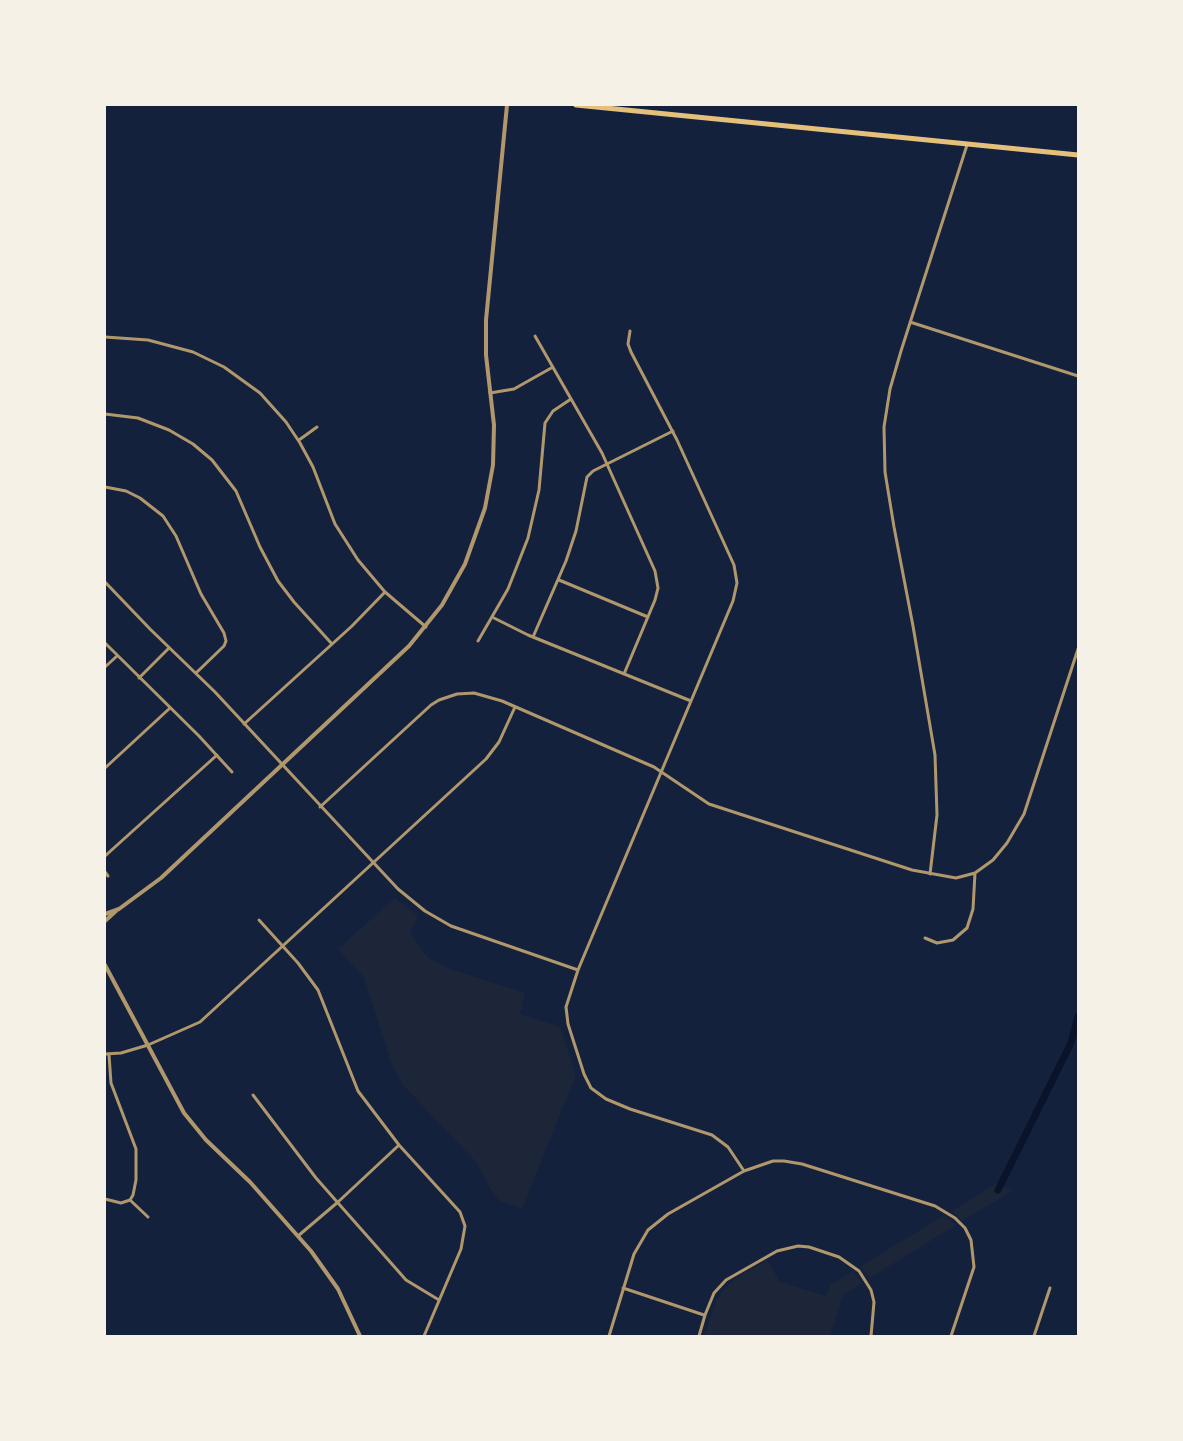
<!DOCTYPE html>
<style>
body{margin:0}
#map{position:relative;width:1183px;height:1441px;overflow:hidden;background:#14213d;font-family:"Varela Round",sans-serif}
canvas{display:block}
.frame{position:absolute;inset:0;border:106px solid #f6f1e7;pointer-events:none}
</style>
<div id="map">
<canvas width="1183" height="1441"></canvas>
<div class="frame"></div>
</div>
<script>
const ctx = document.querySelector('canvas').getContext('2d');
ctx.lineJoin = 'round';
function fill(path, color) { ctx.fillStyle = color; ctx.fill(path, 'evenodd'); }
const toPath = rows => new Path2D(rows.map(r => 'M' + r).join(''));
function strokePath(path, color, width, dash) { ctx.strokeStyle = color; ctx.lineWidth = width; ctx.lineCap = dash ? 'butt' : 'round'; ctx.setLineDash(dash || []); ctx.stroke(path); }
fill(toPath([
 [395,898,418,916,410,932,427,957,450,969,525,993,520,1014,560,1027,576,1075,522,1208,500,1201,488,1185,477,1163,403,1085,392,1065,364,977,338,949],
 [995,1184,1014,1190,962,1221,952,1211],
 [944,1215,956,1225,870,1278,860,1267],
 [767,1260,780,1282,826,1296,830,1285,853,1271,862,1283,843,1295,830,1336,704,1336,716,1302,722,1292,736,1278]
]), '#1d2539');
strokePath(toPath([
 [998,1190,1071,1043,1078,1016]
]), '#0b132b', 7);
strokePath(toPath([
 [910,322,1078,376],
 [630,331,628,344,631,352,677,440,734,565,737,583,733,601,578,970,566,1007,568,1024,584,1074,591,1088,606,1099,630,1109,712,1135,728,1147,744,1171],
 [535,336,602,453,655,571,658,588,655,600,624,674],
 [105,337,148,340,193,352,224,367,260,393,286,422,300,443,313,467,335,524,358,560,385,592,426,627],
 [490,393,514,389,553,367],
 [105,414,138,418,169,430,193,444,212,460,236,491,260,547,278,581,294,602,332,644],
 [299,440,317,427],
 [105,487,126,491,140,498,163,516,176,536,201,594,224,633,226,641,224,646,196,673],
 [559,580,648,617],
 [105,582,150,629,215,692,398,889,425,911,451,926,578,970],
 [494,618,528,635,691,701],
 [533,637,566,561,576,531,587,477,593,471,673,431],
 [478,641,508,589,528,538,539,490,545,423,553,411,571,399],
 [105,643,199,736,232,772],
 [105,667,117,656],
 [139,678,169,648],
 [244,724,352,626,385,592],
 [105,768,170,708],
 [320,807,431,705,439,700,457,694,474,693,502,701,654,767,709,804,912,870,956,878,975,873,993,860,1007,843,1024,814,1078,649],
 [105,856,217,755],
 [105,872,108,876],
 [930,874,937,815,935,755,913,626,894,527,885,472,884,427,890,389,901,351,967,145],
 [259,920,298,963,318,990,358,1091,399,1145,460,1212,465,1226,461,1249,424,1336],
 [925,938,937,943,953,940,967,928,973,909,975,873],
 [105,1054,121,1053,148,1045,200,1022,486,759,499,742,515,707],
 [109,1055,111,1083,136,1149,136,1180,133,1195,130,1200],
 [253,1095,316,1178,406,1280,439,1300],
 [105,1199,121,1203,130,1200],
 [130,1200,148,1217],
 [298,1236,338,1202,399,1145],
 [623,1288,704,1315],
 [609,1336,634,1254,648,1230,668,1214,744,1171,773,1161,784,1161,802,1164,935,1206,955,1218,965,1228,971,1240,974,1267,951,1336],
 [699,1336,705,1315,714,1293,726,1280,777,1251,798,1246,809,1247,839,1257,859,1271,871,1290,874,1302,871,1336],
 [1034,1336,1050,1288]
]), '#b1986c', 3);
strokePath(toPath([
 [105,914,119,909,161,878,409,646,442,605,465,564,485,508,493,465,494,425,486,355,486,320,507,105],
 [105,921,116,911],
 [105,965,184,1113,206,1140,250,1182,311,1251,338,1289,360,1336]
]), '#b1986c', 4);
strokePath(toPath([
 [576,105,1078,155]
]), '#e5c07b', 5);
</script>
